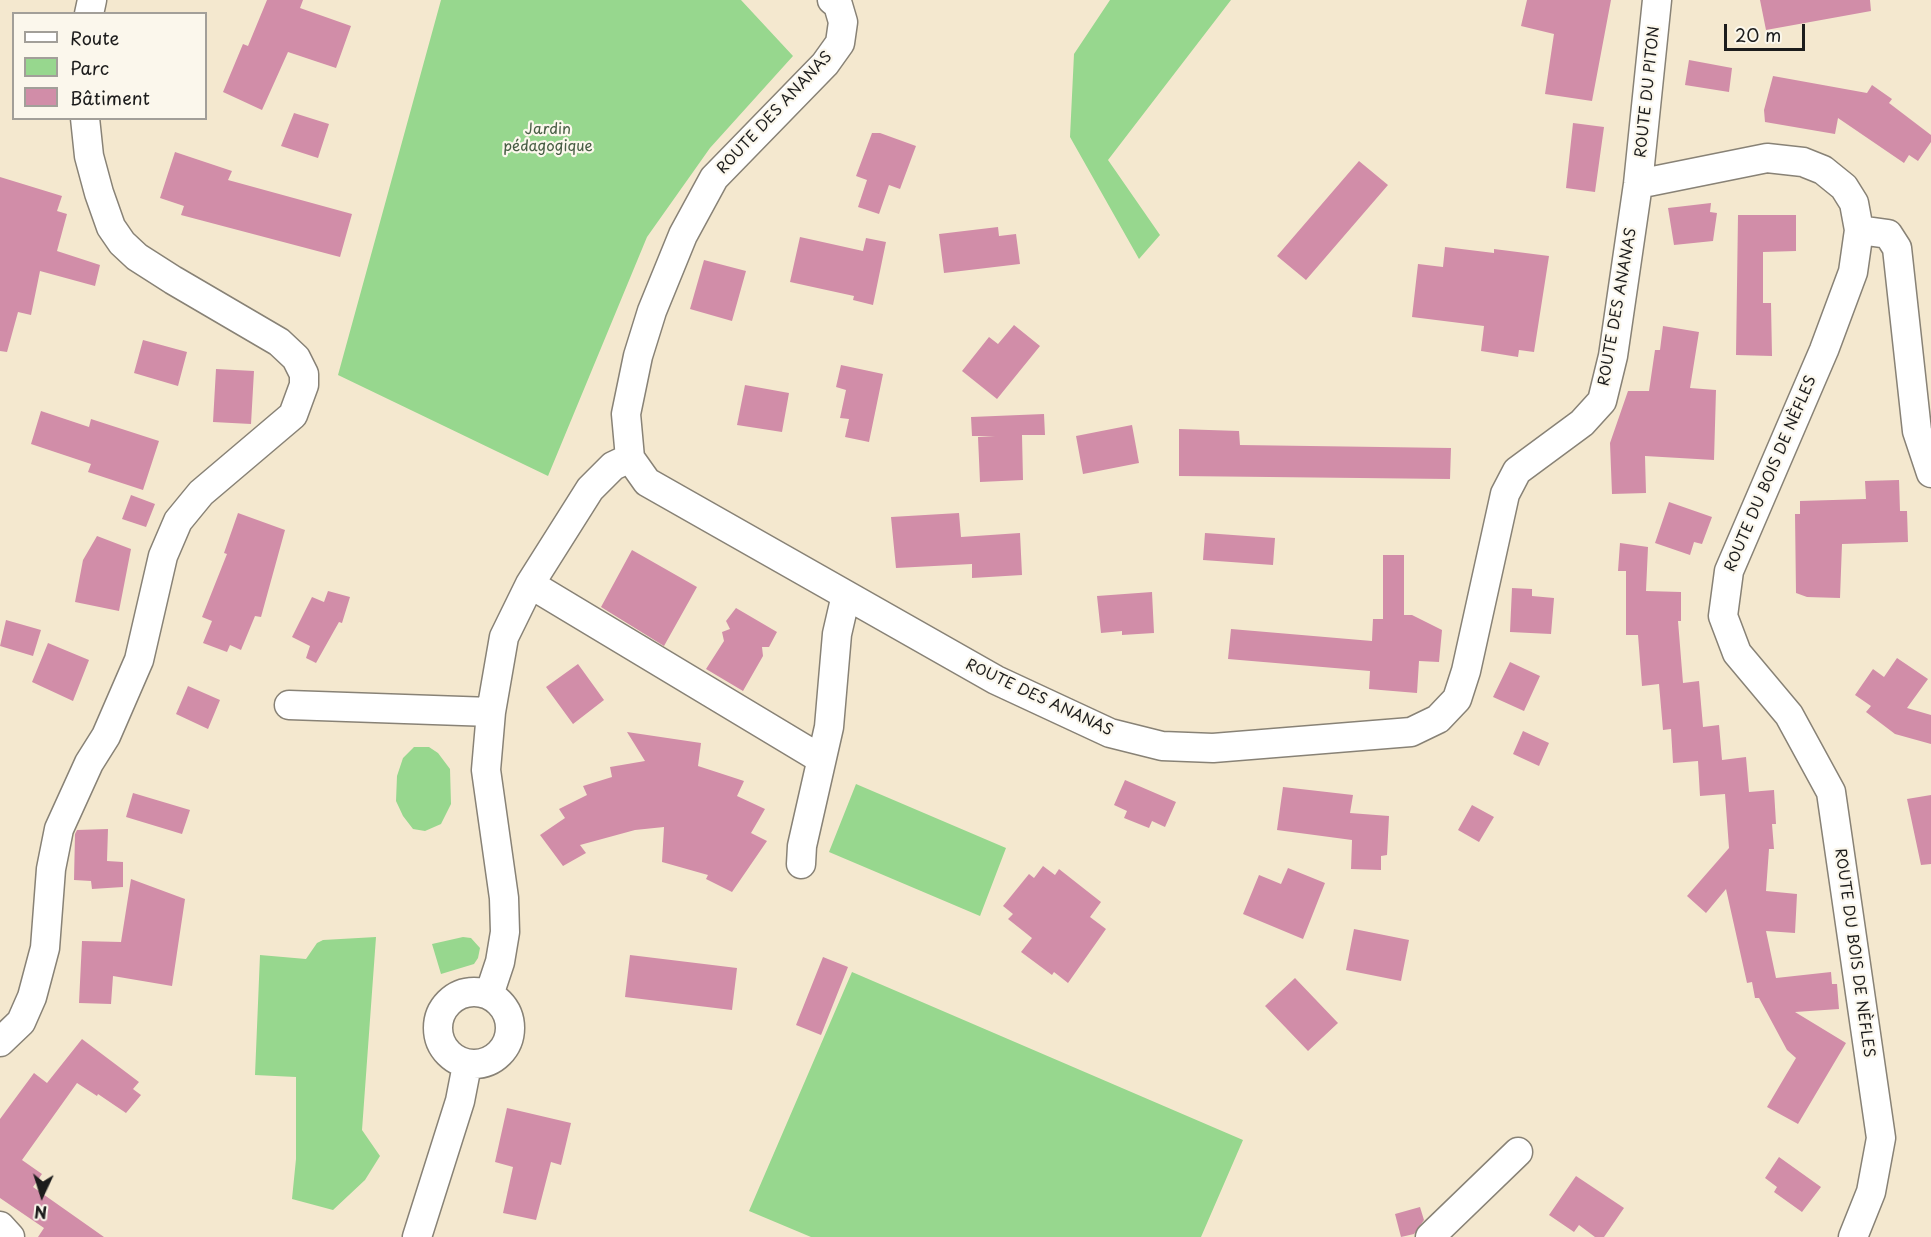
<!DOCTYPE html>
<meta charset="utf-8">
<style>
body{margin:0}
#map{position:relative;width:1931px;height:1237px;overflow:hidden;background:#f4e8cf;font-family:"Playpen Sans",sans-serif}
canvas{display:block}
.legend{position:absolute;left:12px;top:12px;width:195px;height:108px;box-sizing:border-box;background:#fbf7ec;border:2px solid #a29f99;margin:0;padding:8px 10px;list-style:none;font-size:18px;color:#1c1c1c}
.legend li{display:flex;align-items:center;gap:12px;height:30px}
.legend b{width:30px;border:2px solid #a29f99}
.north{position:absolute;left:12px;top:1165px;width:60px;height:60px;-webkit-text-stroke:4px #fbf7ec;paint-order:stroke;rotate:184deg;font-size:16px;font-weight:700;line-height:24px;text-align:center;color:#1c1c1c}
.north::after{content:'';display:block;margin:auto;width:21px;height:27px;background:#1c1c1c;clip-path:polygon(50% 0,100% 100%,50% 72%,0 100%)}
.scale{position:absolute;left:1724px;top:24px;width:81px;height:27px;box-sizing:border-box;border:3px solid #1c1c1c;border-top:0;padding-left:8px;font-size:18px;line-height:21px;white-space:nowrap;color:#1c1c1c;-webkit-text-stroke:4px #fbf7ec;paint-order:stroke}
</style>
<div id="map">
<canvas width="1931" height="1237"></canvas>
<ul class="legend">
<li><b style="height:8px;background:#fff"></b>Route</li>
<li><b style="height:16px;background:#97d78e"></b>Parc</li>
<li><b style="height:16px;background:#d18da8"></b>Bâtiment</li>
</ul>
<div class="north">N</div>
<div class="scale">20 m</div>
</div>
<script>
const ctx = document.querySelector('canvas').getContext('2d');
ctx.lineJoin = 'round';
function fill(path, color) { ctx.fillStyle = color; ctx.fill(path, 'evenodd'); }
const toPath = rows => new Path2D(rows.map(r => 'M' + r).join(''));
function strokePath(path, color, width, dash) { ctx.strokeStyle = color; ctx.lineWidth = width; ctx.lineCap = dash ? 'butt' : 'round'; ctx.setLineDash(dash || []); ctx.stroke(path); }
function write(font, color, halo, rows, align = 'center') {
  ctx.font = font + ' "Playpen Sans",sans-serif'; ctx.lineWidth = 4.5; ctx.setLineDash([]); ctx.textBaseline = 'middle'; ctx.strokeStyle = halo; ctx.fillStyle = color; for (const [text, x, y, turn = 0] of rows) {
    ctx.save(); ctx.translate(x, y); ctx.rotate((+turn || 0) * Math.PI / 180); ctx.textAlign = isNaN(turn) ? turn : align; if (halo) ctx.strokeText(text, 0, 0); ctx.fillText(text, 0, 0); ctx.restore();
  }
}
fill(toPath([
 [441,0,741,0,793,56,710,148,647,237,548,476,338,375],
 [1110,0,1231,0,1108,160,1160,235,1139,259,1070,137,1074,54],
 [414,747,429,747,438,753,450,769,451,804,441,824,425,831,413,829,403,816,396,801,397,776,403,758],
 [856,784,1006,848,980,916,829,852],
 [376,937,362,1130,380,1156,365,1180,333,1210,292,1199,296,1159,296,1077,255,1075,260,955,306,959,317,943,323,940],
 [463,937,471,938,480,948,478,958,474,964,441,974,432,944],
 [852,972,1243,1140,1201,1237,811,1237,749,1211]
]), '#97d78e');
fill(toPath([
 [267,0,303,0,300,8,351,26,336,68,288,52,262,110,223,92,243,44,248,46],
 [1527,0,1611,0,1592,101,1545,94,1554,34,1521,26],
 [1760,0,1870,0,1871,11,1766,30],
 [1689,60,1732,68,1729,92,1685,85],
 [1773,76,1867,93,1872,85,1892,99,1889,103,1931,135,1931,142,1918,161,1909,155,1904,163,1838,118,1835,134,1765,122,1764,110],
 [294,113,329,124,318,158,281,146],
 [1573,123,1604,127,1595,192,1566,188],
 [872,133,880,133,916,146,900,189,889,185,879,214,858,207,867,180,856,176],
 [175,152,232,171,228,180,352,214,340,257,181,215,184,206,160,198],
 [1359,161,1388,185,1306,280,1277,256],
 [0,177,62,196,57,211,67,214,57,251,100,265,95,286,40,271,31,315,18,312,7,352,0,351],
 [1711,203,1710,212,1717,213,1713,241,1674,245,1668,208],
 [1738,215,1796,215,1796,251,1763,252,1763,303,1771,303,1772,356,1736,355],
 [998,227,999,236,1016,234,1020,264,944,273,939,234],
 [800,237,863,251,866,238,886,242,873,305,853,300,854,296,790,282],
 [1445,247,1494,253,1494,249,1549,256,1534,352,1519,350,1518,357,1481,351,1484,326,1412,317,1418,264,1443,267],
 [704,260,746,271,732,321,690,309],
 [1014,325,1040,346,997,399,962,371,989,337,998,344],
 [1663,326,1699,332,1690,388,1716,390,1714,460,1645,456,1646,493,1612,494,1610,443,1628,391,1649,391,1655,350,1660,350],
 [143,340,187,352,178,386,134,373],
 [841,365,883,374,869,442,845,437,849,419,840,418,846,390,836,387],
 [216,369,254,371,251,424,213,422],
 [745,385,789,393,782,432,737,425],
 [41,411,89,427,91,419,159,441,143,490,88,472,91,464,31,444],
 [1044,414,1045,435,1022,435,1023,480,980,482,978,437,995,436,972,436,971,417],
 [1132,425,1139,463,1083,474,1076,436],
 [1179,429,1239,431,1240,445,1451,448,1450,479,1179,476],
 [1899,480,1900,511,1907,511,1908,542,1842,544,1840,598,1807,597,1796,593,1795,514,1800,514,1800,501,1866,499,1865,481],
 [131,495,155,504,146,527,122,519],
 [1669,502,1712,517,1702,544,1694,542,1690,555,1655,543],
 [238,513,285,530,261,617,255,616,241,650,230,645,227,652,203,643,212,621,202,617,227,554,224,553],
 [959,513,961,537,1020,533,1022,575,972,578,972,564,896,568,891,517],
 [1205,533,1275,538,1273,565,1203,560],
 [97,536,131,549,119,611,75,602,83,560],
 [1620,543,1648,547,1646,591,1681,592,1681,621,1678,621,1683,683,1699,681,1703,727,1719,725,1722,760,1746,757,1749,792,1774,790,1776,824,1772,824,1774,849,1769,849,1766,891,1797,894,1795,933,1766,931,1776,978,1831,972,1832,984,1837,984,1839,1009,1795,1012,1846,1043,1798,1124,1767,1107,1796,1058,1787,1050,1759,998,1755,998,1752,982,1747,983,1726,889,1706,913,1687,896,1729,848,1725,794,1700,796,1698,761,1673,763,1671,729,1663,730,1659,684,1642,686,1638,635,1626,635,1626,571,1618,571],
 [632,550,697,587,664,646,601,607],
 [1383,555,1404,555,1404,615,1412,615,1442,630,1439,662,1419,661,1417,693,1369,689,1370,671,1228,659,1231,629,1372,641,1373,619,1383,619],
 [1512,588,1532,589,1532,596,1554,598,1551,634,1510,632],
 [328,591,350,597,342,623,339,622,316,663,306,658,310,646,292,637,312,597,324,602],
 [1152,592,1154,633,1122,635,1122,631,1101,633,1097,596],
 [736,608,777,632,769,647,762,647,763,656,743,691,706,669,724,641,722,632,730,629,726,621],
 [6,620,41,630,33,656,0,646],
 [48,643,89,660,73,701,32,682],
 [1897,658,1928,679,1907,708,1931,715,1931,744,1895,734,1866,712,1871,706,1855,695,1873,669,1884,677],
 [1510,662,1540,676,1524,711,1493,697],
 [578,664,604,700,573,724,546,687],
 [188,686,220,700,208,729,176,714],
 [1523,731,1549,743,1539,766,1513,754],
 [627,732,701,743,698,766,744,781,737,796,765,809,751,833,767,841,732,892,706,879,708,875,662,862,664,827,635,830,580,845,586,853,563,866,540,835,565,818,559,809,587,795,583,786,612,777,610,767,645,761],
 [1125,780,1176,802,1165,827,1152,821,1149,828,1124,818,1127,811,1114,805],
 [1283,787,1353,795,1350,813,1389,816,1387,855,1381,856,1381,870,1351,869,1352,840,1277,830],
 [133,793,190,810,182,834,126,817],
 [1931,795,1931,864,1921,865,1907,799],
 [1472,805,1494,817,1479,842,1458,830],
 [108,829,107,861,123,862,123,887,92,889,91,881,74,880,75,834,77,830],
 [1043,866,1055,875,1059,869,1101,902,1090,917,1106,929,1068,983,1054,972,1052,975,1021,952,1032,938,1008,919,1013,914,1003,906,1029,874,1034,878],
 [1288,868,1325,883,1303,939,1243,914,1259,875,1281,884],
 [131,879,185,899,172,986,113,976,111,1004,79,1003,82,941,121,942],
 [1354,929,1409,940,1401,981,1346,970],
 [630,955,737,968,732,1010,625,997],
 [823,957,848,967,821,1035,796,1025],
 [1295,978,1338,1023,1308,1051,1265,1006],
 [82,1039,139,1082,133,1089,141,1095,126,1113,98,1094,97,1096,77,1083,22,1160,42,1174,33,1187,104,1237,38,1237,44,1228,0,1198,0,1119,34,1073,47,1083],
 [507,1108,571,1123,561,1165,551,1162,536,1220,503,1213,513,1167,495,1162],
 [1779,1157,1821,1187,1802,1212,1774,1192,1777,1187,1765,1178],
 [1576,1176,1624,1208,1604,1237,1595,1237,1579,1225,1574,1232,1549,1215],
 [1420,1207,1424,1220,1414,1234,1401,1237,1395,1214]
]), '#d18da8');
const minor = toPath([
 [832,0,838,5,843,22,840,43,825,64,714,178,683,235,652,311,638,356,626,414,630,458,647,482,996,680,1110,733,1162,746,1213,748,1411,732,1438,719,1457,699,1466,671,1505,494,1517,471,1582,423,1602,401,1613,356,1638,184,1657,0],
 [89,14,92,0],
 [1638,184,1767,158,1803,162,1823,170,1844,187,1854,203,1859,230,1853,272,1824,350,1729,571,1723,616,1737,653,1789,715,1831,792,1881,1138,1871,1192,1853,1237],
 [1859,230,1888,234,1897,248,1917,431,1931,473],
 [530,584,821,759],
 [289,705,491,712],
 [801,864,802,846,829,727,837,634,846,595],
 '438 1028a36 36 0 1 1 72 0a36 36 0 1 1-72 0Z',
 [489,995,500,962,505,932,504,898,486,770,491,712,504,637,530,584,590,489,613,466,630,458],
 [0,1042,21,1022,32,997,45,948,51,869,59,829,89,763,106,736,139,660,163,556,178,521,201,493,293,415,304,385,304,374,296,358,279,342,173,280,137,257,122,243,111,227,99,193,89,156,85,118],
 [0,1226,10,1237],
 [417,1237,460,1101,467,1065],
 [1430,1237,1518,1152]
]);
strokePath(minor, '#888276', 31);
strokePath(minor, '#fff', 28);
write('15px', '#1c1c1c', '#fbf7ec', [
 ["ROUTE DU PITON",1648,92,-84],
 ["ROUTE DES ANANAS",775,113,-47],
 ["ROUTE DES ANANAS",1618,307,-80],
 ["ROUTE DU BOIS DE NÈFLES",1771,474,-67],
 ["ROUTE DES ANANAS",1039,698,25],
 ["ROUTE DU BOIS DE NÈFLES",1854,953,82]
]);
write('15px', '#475d44', '#fbf7ec', [
 ["Jardin",548,130],
 ["pédagogique",548,147]
]);
</script>
